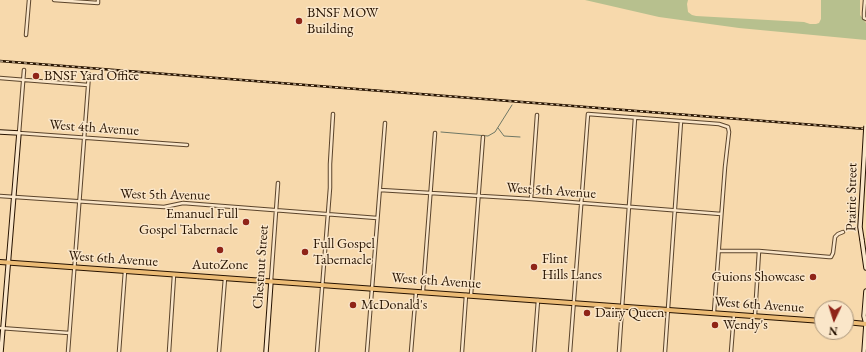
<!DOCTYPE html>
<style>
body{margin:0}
#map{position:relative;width:866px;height:352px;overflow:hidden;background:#f7d9ac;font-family:"EB Garamond",serif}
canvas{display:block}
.north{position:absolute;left:814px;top:300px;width:40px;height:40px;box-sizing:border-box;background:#fae6c9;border:1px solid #a69279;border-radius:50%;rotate:184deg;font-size:11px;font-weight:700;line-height:16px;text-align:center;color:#271300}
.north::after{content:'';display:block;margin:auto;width:14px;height:18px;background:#8f2418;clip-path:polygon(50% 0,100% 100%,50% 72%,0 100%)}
</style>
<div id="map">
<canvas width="866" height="352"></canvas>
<div class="north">N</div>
</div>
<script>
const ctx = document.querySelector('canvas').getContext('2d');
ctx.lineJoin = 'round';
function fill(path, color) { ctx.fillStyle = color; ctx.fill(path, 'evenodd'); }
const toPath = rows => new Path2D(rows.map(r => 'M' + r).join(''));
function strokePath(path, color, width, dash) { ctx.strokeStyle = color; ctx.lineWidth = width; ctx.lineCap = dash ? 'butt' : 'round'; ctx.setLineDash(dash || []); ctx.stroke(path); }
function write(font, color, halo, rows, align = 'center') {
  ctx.font = font + ' "EB Garamond",serif'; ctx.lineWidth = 3; ctx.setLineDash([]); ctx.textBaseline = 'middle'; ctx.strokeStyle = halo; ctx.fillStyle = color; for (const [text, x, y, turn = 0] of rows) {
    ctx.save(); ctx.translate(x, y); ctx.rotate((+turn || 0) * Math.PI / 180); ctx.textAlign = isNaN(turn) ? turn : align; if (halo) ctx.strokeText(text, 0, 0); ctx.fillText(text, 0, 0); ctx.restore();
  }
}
fill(toPath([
 [585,0,688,0,687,4,688,12,692,15,696,16,804,22,810,24,816,24,819,23,821,19,821,0,860,0,860,15,866,23,866,40,739,28,659,17]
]), '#b7c08e');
strokePath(toPath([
 [498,128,504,136,520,137],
 [441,132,488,136,495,132,512,105]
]), '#6e7765', 1);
const street = toPath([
 [54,0,98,3,98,0],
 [865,0,864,13,864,18,866,19],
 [26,35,29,0],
 [24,70,19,133,187,145],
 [0,78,88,85],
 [380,190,531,199,721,214],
 [0,196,164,207,183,203,377,218],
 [531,199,537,115],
 [719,251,759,251,829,257,831,257,833,253,835,237,838,234,843,232],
 [271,281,278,183],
 [423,291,435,133],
 [471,295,483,137],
 [755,315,759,251],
 [0,328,69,333],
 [68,352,89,74],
 [119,352,125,271],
 [169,352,174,275],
 [219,352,225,278],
 [317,352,330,188,330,164,333,114],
 [367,352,385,123],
 [411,352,416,292],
 [462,352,466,295],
 [534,352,538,300],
 [570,352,588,114,719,124,728,127,729,132,725,167,714,312],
 [619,352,635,118],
 [665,352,681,121],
 [731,352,734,314]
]);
const secondary = toPath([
 [0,132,19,133,1,352],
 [862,240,866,268],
 [266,352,271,281],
 [864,352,866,324,864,316,866,291]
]);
const primary = toPath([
 [0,262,822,321],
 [846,322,866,324]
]);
strokePath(street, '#5b442b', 4.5);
strokePath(secondary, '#271300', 5.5);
strokePath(primary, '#271300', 6);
strokePath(street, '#fae6c9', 2.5);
strokePath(secondary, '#fae6c9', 3.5);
strokePath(primary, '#ecbc76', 4);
const rail = toPath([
 [0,61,866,129]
]);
strokePath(rail, '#271300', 2.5);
strokePath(rail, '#fae6c9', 1, [3]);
const secondaryBridge = toPath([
 [862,240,860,227,861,211,866,126]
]);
strokePath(secondaryBridge, '#271300', 5.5, []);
strokePath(secondaryBridge, '#fae6c9', 3.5);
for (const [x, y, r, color] of [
 [299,21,4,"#8f2418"],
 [36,76,4,"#8f2418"],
 [246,222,4,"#8f2418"],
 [220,250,4,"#8f2418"],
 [305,252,4,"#8f2418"],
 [534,267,4,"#8f2418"],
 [813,277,4,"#8f2418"],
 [353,305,4,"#8f2418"],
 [587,313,4,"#8f2418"],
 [715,325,4,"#8f2418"]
]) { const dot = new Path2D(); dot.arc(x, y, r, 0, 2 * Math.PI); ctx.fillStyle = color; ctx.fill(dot); strokePath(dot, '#fae6c9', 1.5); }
write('14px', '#271300', '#fae6c9', [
 ["BNSF MOW",307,13],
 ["Building",307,29],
 ["BNSF Yard Office",44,76],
 ["Emanuel Full",238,214,"right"],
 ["Gospel Tabernacle",238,230,"right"],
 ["Full Gospel",313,244],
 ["Tabernacle",313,260],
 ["Flint",542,259],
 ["Hills Lanes",542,275],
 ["AutoZone",220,265,"center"],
 ["Guions Showcase",805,277,"right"],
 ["McDonald's",361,305],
 ["Dairy Queen",595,313],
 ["Wendy's",723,325]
], 'left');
write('14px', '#271300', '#fae6c9', [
 ["West 4th Avenue",94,128,4],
 ["West 5th Avenue",551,191,4],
 ["West 5th Avenue",165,195,1],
 ["Prairie Street",852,197,-89],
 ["West 6th Avenue",113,259,4],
 ["Chestnut Street",261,267,-86],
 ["West 6th Avenue",436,281,4],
 ["West 6th Avenue",759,305,4]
]);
</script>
